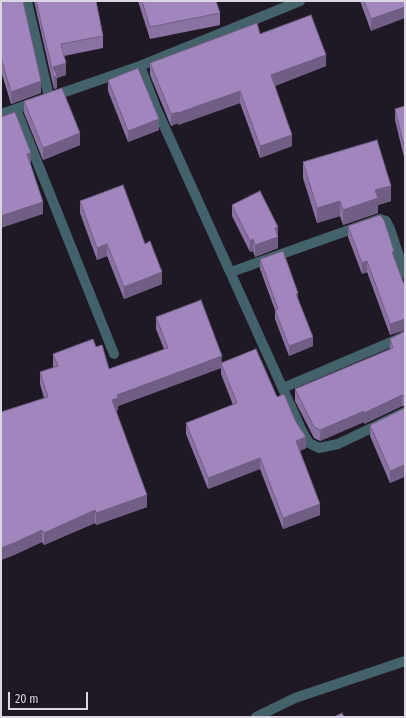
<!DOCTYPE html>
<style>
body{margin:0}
#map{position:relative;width:406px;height:718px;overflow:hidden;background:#1f1926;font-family:"Fira Sans Condensed",sans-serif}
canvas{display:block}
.frame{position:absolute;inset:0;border:2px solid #dbd7e0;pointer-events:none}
.scale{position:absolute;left:8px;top:692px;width:80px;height:18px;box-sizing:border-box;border:2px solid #dbd7e0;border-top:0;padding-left:5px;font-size:12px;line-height:14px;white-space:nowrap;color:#dbd7e0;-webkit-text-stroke:3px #16101d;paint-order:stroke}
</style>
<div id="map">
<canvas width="406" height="718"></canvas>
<div class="frame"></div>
<div class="scale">20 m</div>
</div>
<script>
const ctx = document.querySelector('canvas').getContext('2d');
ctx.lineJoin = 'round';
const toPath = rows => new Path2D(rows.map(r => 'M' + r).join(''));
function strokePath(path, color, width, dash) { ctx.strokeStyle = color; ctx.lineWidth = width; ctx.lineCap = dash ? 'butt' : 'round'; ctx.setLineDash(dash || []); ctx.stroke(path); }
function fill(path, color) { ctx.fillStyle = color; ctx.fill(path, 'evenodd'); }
strokePath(toPath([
 [27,1,49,97],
 [140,66,156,108,302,431,309,443,319,448,338,444,405,412],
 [16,109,114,354],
 [1,114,140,66,300,1],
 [231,272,380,219,386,221,390,229,405,274],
 [283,388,405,336],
 [256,717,295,698,405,661]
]), '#44626a', 10);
fill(toPath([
 [1,1,41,93,11,104,1,71],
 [34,1,96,1,103,36,103,48,64,56,66,75,57,78,57,88,54,89],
 [138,1,216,1,220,13,220,25,150,39],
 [360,1,405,1,371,31],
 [260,34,326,66,275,86,292,146,260,158,240,103,178,125,178,123,171,126,150,75,150,63],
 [108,80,159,130,128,142,108,91],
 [24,101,80,145,43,160,24,113],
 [405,106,404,157,395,120,395,109],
 [303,162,391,201,378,205,378,213,343,225,340,216,317,223,303,178],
 [80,201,145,244,162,284,124,299,107,256,97,260,80,213],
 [232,205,278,235,278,248,255,257,253,251,250,252,232,216],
 [348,226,394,258,405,287,405,330,390,335,367,272,362,274,348,237],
 [260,259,298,300,313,346,289,356,275,319,275,310,260,269],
 [156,317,222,362,277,397,306,448,299,451,320,515,283,529,260,469,208,489,186,434,186,423,233,405,221,374,221,368,118,406,118,410,116,411,147,507,96,525,95,523,44,545,42,542,14,555,1,560,1,412,44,398,40,384,40,372,54,368,53,366,53,354,96,347,109,369,164,349,156,329],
 [405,331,405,406,402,406,364,424,364,422,320,441,314,438,295,401,295,389,390,349,390,339],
 [405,408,405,479,404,477,390,483,370,436,370,425]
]), '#8a73a2');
fill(toPath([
 [405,7,405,18,371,31,371,19],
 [326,55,326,66,271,87,271,75],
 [66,63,66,75,57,78,57,88,54,89,53,67],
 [41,81,41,93,11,104,11,92],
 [240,91,240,103,178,125,178,113],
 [178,112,178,123,171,126,171,114],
 [159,119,159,130,128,142,128,131],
 [80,133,80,145,43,160,43,148],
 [292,135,292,146,260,158,260,146],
 [404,146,405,146,405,157,404,157],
 [31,153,31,165,27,166,27,154],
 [391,186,391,201,378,205,378,213,343,225,343,210,375,190],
 [340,201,340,216,317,223,317,208],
 [43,202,43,214,1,228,1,216],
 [278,227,278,248,255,257,255,245,275,228],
 [253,239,253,251,250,252,250,241],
 [107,244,107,256,97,260,97,248],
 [394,251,394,262,392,252],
 [367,261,367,272,362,274,362,263],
 [162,272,162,284,124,299,124,287],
 [298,293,298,303,296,294],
 [405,319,405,330,390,335,390,324],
 [313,337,313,346,289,356,289,346],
 [222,356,221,368,118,406,118,410,112,412,112,400,117,395],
 [402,395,402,406,364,424,364,413],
 [364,411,364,422,320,441,320,430],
 [306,437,306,448,296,453,296,441],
 [260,458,260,469,208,489,208,478],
 [404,465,404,477,390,483,390,471],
 [147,495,147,507,96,525,96,513],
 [320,504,320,515,283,529,283,518],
 [95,510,95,523,44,545,44,533],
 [42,530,42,542,14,555,1,560,1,548]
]), '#705e84');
const building = toPath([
 [1,1,23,1,41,81,11,92,1,58,1,1],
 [36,1,96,1,103,36,61,44,66,63,53,67,57,76,54,77,36,1],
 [142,1,216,1,220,13,150,27,142,1],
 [364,1,405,1,405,7,371,19,364,1],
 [311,15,326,55,271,75,292,135,260,146,240,91,178,113,178,112,171,114,150,63,257,23,260,34,311,15],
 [138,68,159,119,128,131,108,80,138,68],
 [62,88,80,133,43,148,24,101,62,88],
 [405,106,405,146,404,146,395,109,405,106],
 [15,112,31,153,27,154,43,202,1,216,1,117,15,112],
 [377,140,391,186,375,190,378,198,343,210,340,201,317,208,303,162,377,140],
 [123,185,145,244,150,241,162,272,124,287,107,244,97,248,80,201,123,185],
 [260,191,278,227,275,228,278,237,255,245,253,239,250,241,232,205,260,191],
 [380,215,384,220,394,251,392,252,405,287,405,319,390,324,367,261,362,263,348,226,380,215],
 [283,251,298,293,296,294,313,337,289,346,275,310,278,309,260,259,283,251],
 [201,300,222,356,117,395,118,398,112,400,147,495,96,513,95,510,44,533,42,530,14,543,1,548,1,412,48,397,40,372,58,366,53,354,93,339,96,347,102,345,109,369,168,348,156,317,201,300],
 [405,331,405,395,402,395,364,413,364,411,320,430,314,427,295,389,393,348,390,339,405,331],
 [256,349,277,397,284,394,296,422,306,437,296,441,320,504,283,518,260,458,208,478,186,423,237,403,221,363,256,349],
 [405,408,405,468,404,465,390,471,370,425,405,408],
 [342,713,344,717,334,717,342,713]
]);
fill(building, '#a086bc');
strokePath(building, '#705e84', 1);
</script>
